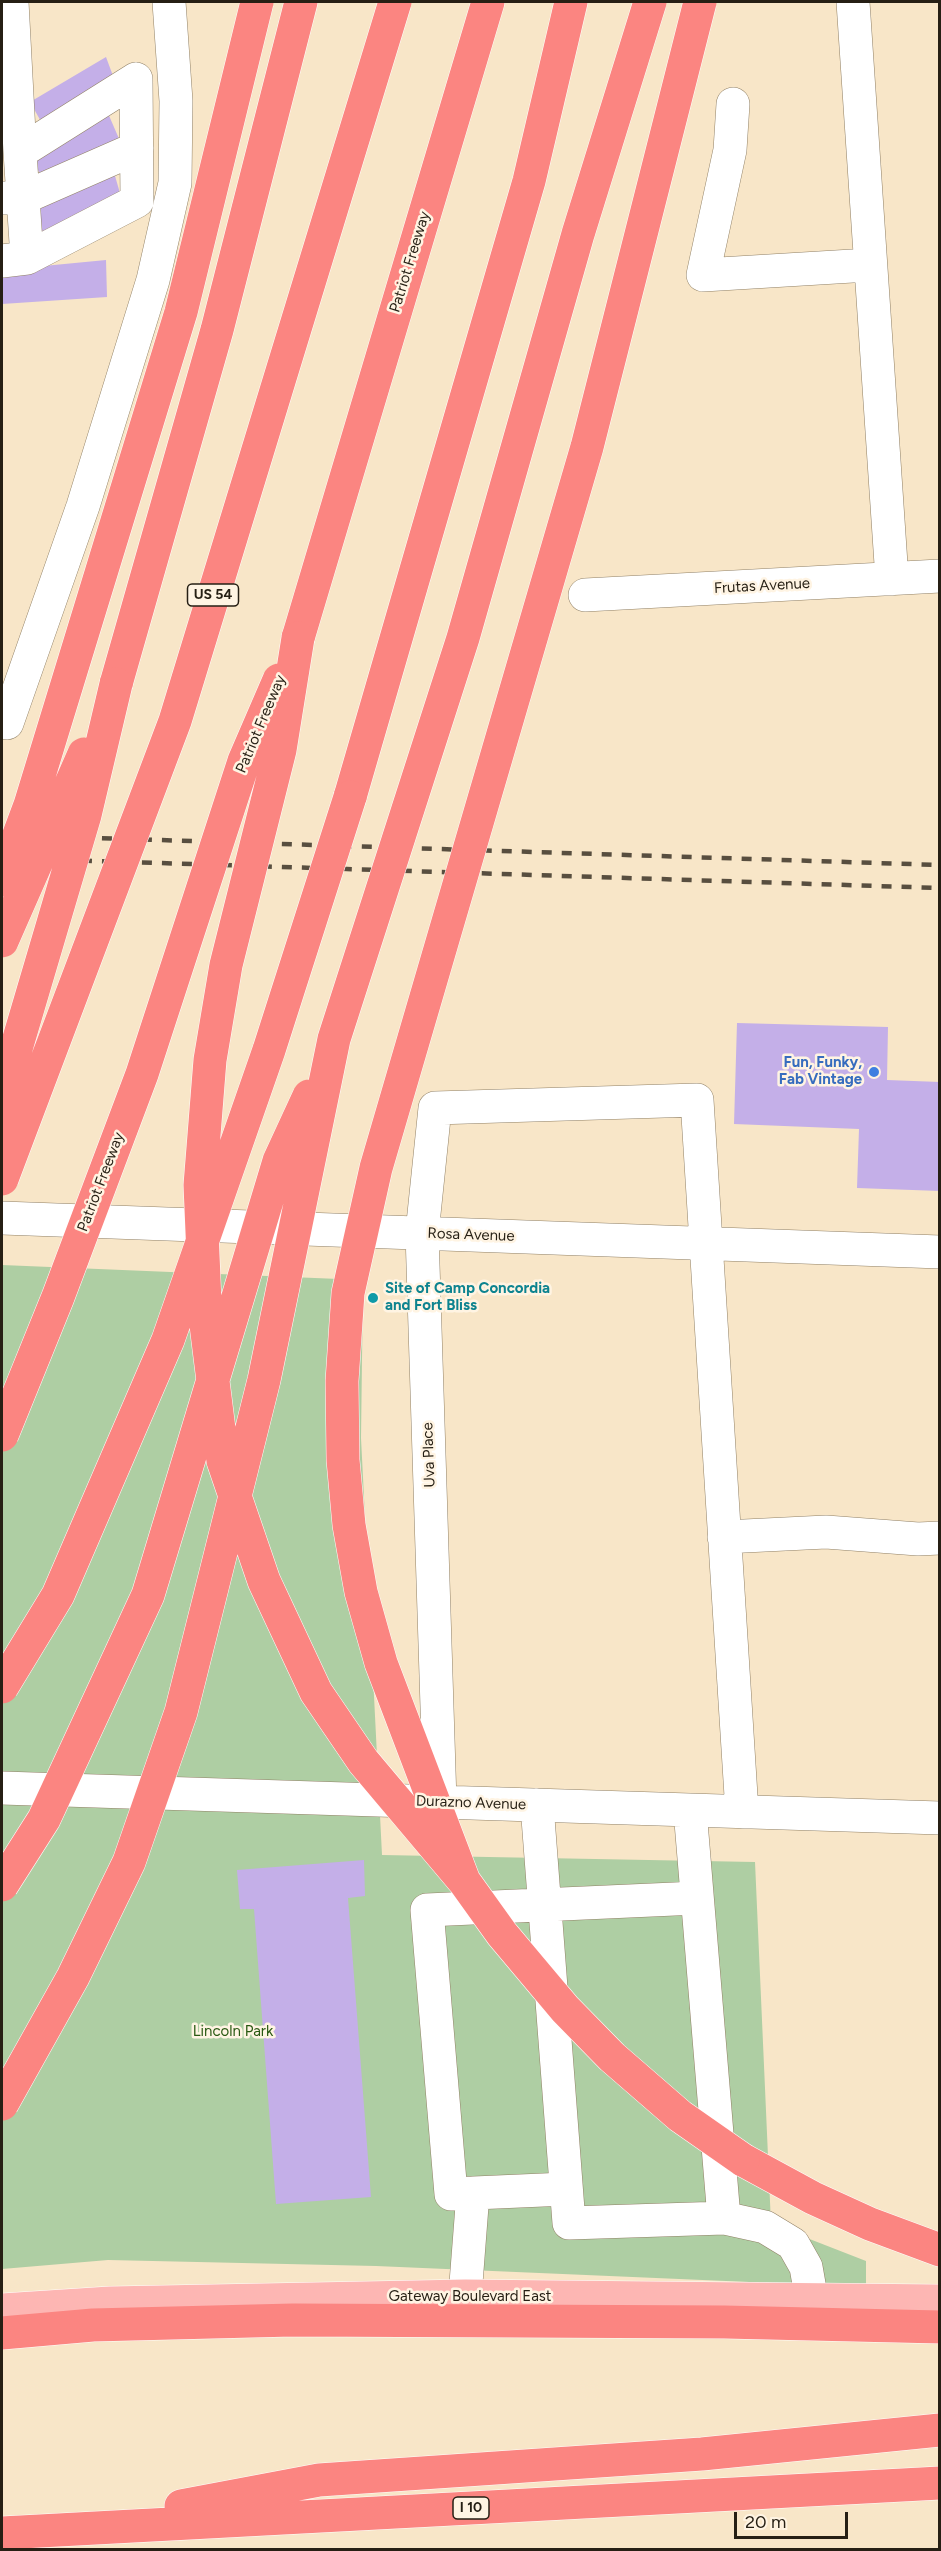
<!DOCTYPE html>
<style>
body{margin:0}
#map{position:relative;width:941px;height:2551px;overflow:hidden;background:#f8e6c8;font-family:Figtree,sans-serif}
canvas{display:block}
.frame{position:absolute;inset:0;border:3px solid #261f14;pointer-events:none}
.scale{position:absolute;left:734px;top:2512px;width:114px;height:27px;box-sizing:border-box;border:3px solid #261f14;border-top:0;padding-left:8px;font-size:18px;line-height:21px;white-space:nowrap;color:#261f14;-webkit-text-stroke:4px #fff4e3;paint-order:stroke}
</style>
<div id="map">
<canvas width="941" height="2551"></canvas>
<div class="frame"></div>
<div class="scale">20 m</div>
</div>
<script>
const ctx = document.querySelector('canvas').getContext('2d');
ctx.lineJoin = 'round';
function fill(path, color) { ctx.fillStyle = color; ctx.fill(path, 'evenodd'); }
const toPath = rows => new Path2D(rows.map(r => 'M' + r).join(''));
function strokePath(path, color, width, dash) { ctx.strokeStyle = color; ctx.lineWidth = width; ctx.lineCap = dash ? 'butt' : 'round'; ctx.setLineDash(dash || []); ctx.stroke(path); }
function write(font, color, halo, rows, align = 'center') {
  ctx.font = font + ' Figtree,sans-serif'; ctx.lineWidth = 5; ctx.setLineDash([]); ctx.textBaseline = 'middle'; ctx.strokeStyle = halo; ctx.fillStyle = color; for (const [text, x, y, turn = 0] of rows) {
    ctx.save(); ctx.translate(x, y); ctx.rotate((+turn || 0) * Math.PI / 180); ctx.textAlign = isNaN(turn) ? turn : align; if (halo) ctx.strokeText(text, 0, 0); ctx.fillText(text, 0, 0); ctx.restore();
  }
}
fill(toPath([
 [2,1265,363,1280,361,1438,382,1855,755,1862,771,2224,866,2261,866,2287,376,2266,108,2260,2,2269]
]), '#aecea3');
fill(toPath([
 [106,57,116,84,43,125,30,102],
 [107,111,120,141,45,184,33,160],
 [113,169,122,200,45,236,32,210],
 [106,260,107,297,2,304,2,270],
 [737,1023,888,1027,887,1080,940,1082,940,1191,857,1188,859,1129,734,1124],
 [364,1860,365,1896,348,1898,371,2197,276,2204,254,1909,240,1909,237,1870]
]), '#c4afe8');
const minor = toPath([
 [12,2,20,152],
 [853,2,892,579],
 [733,104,730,150,703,275,869,265],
 [3,198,23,198,137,148],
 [27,258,20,152,136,79],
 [2,261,27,258,137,201,136,79],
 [585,595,940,576],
 [7,723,83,506,153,280,175,183,176,101,169,2],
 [2,1218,940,1252],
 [724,1537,826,1532,918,1539,940,1538],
 [2,1788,940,1818],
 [440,1802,422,1233,435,1108,697,1100,742,1812],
 [537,1805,569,2223,724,2218,690,1810],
 [566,2189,451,2194,427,1910,697,1898],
 [724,2218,765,2227,793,2244,806,2267,812,2301],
 [465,2296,473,2193]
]);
const major = toPath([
 [2,2310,110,2303,465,2296,940,2301]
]);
const highway = toPath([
 [298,638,488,2],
 [116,684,217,330,301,2],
 [350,797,529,181,571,2],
 [743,2160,813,2198,870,2224,940,2250],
 [2,2333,93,2325,293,2320,724,2322,940,2327],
 [181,2506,319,2480,702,2454,940,2430],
 [2,2533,940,2483]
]);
strokePath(minor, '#918166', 34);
strokePath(major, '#fff', 34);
strokePath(highway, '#fff', 34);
strokePath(minor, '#fff', 33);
strokePath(major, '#fdb6b3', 33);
strokePath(highway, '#fb8581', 33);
strokePath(toPath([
 [2,835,940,865],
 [2,858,940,888]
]), '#584e3f', 4.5, [10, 10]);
const highwayBridge = toPath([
 [298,638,280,750,226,965,210,1060,200,1185,206,1325,223,1461,264,1581,316,1692,363,1761,464,1881,502,1934,565,2009,612,2057,680,2116,743,2160],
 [2,880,30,805,181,312,257,2],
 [2,941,84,754],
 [2,1141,12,1062,85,815,116,684],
 [2,1179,175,721,395,2],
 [2,1435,58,1297,142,1074,244,761,279,680],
 [2,1687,58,1595,168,1340,269,1050,350,797],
 [464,1881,381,1663,361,1592,349,1525,343,1460,342,1381,348,1293,376,1168,587,447,700,2],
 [2,1885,44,1819,148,1595,279,1161,309,1096],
 [2,2104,73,1977,129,1862,181,1712,264,1380,334,1039,463,638,578,234,650,2]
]);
strokePath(highwayBridge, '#fff', 34, []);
strokePath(highwayBridge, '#fb8581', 33);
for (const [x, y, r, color] of [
 [874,1072,6,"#3f7fe0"],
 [373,1298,6,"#0f9aa8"]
]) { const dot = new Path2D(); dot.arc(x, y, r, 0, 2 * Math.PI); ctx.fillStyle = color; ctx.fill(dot); strokePath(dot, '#fff4e3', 2); }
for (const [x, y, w] of [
 [213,595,51],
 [471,2508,36]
]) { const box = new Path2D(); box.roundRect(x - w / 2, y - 11, w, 22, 4.5); ctx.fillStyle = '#fff4e3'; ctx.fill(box); strokePath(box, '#261f14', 1.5); }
write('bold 14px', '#261f14', null, [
 ["US 54",213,595],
 ["I 10",471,2508]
]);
write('15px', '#261f14', '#fff4e3', [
 ["Patriot Freeway",410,262,-73],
 ["Frutas Avenue",762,586,-3],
 ["Patriot Freeway",261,724,-67],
 ["Patriot Freeway",101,1182,-69],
 ["Rosa Avenue",471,1235,2],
 ["Uva Place",429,1455,-92],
 ["Durazno Avenue",471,1803,2],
 ["Gateway Boulevard East",470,2297]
]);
write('bold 15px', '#366cbe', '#fff4e3', [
 ["Fun, Funky,",862,1063],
 ["Fab Vintage",862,1080]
], 'right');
write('bold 15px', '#0d838f', '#fff4e3', [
 ["Site of Camp Concordia",385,1289],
 ["and Fort Bliss",385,1306]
], 'left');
write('15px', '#295912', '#fff4e3', [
 ["Lincoln Park",233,2032]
]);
</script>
